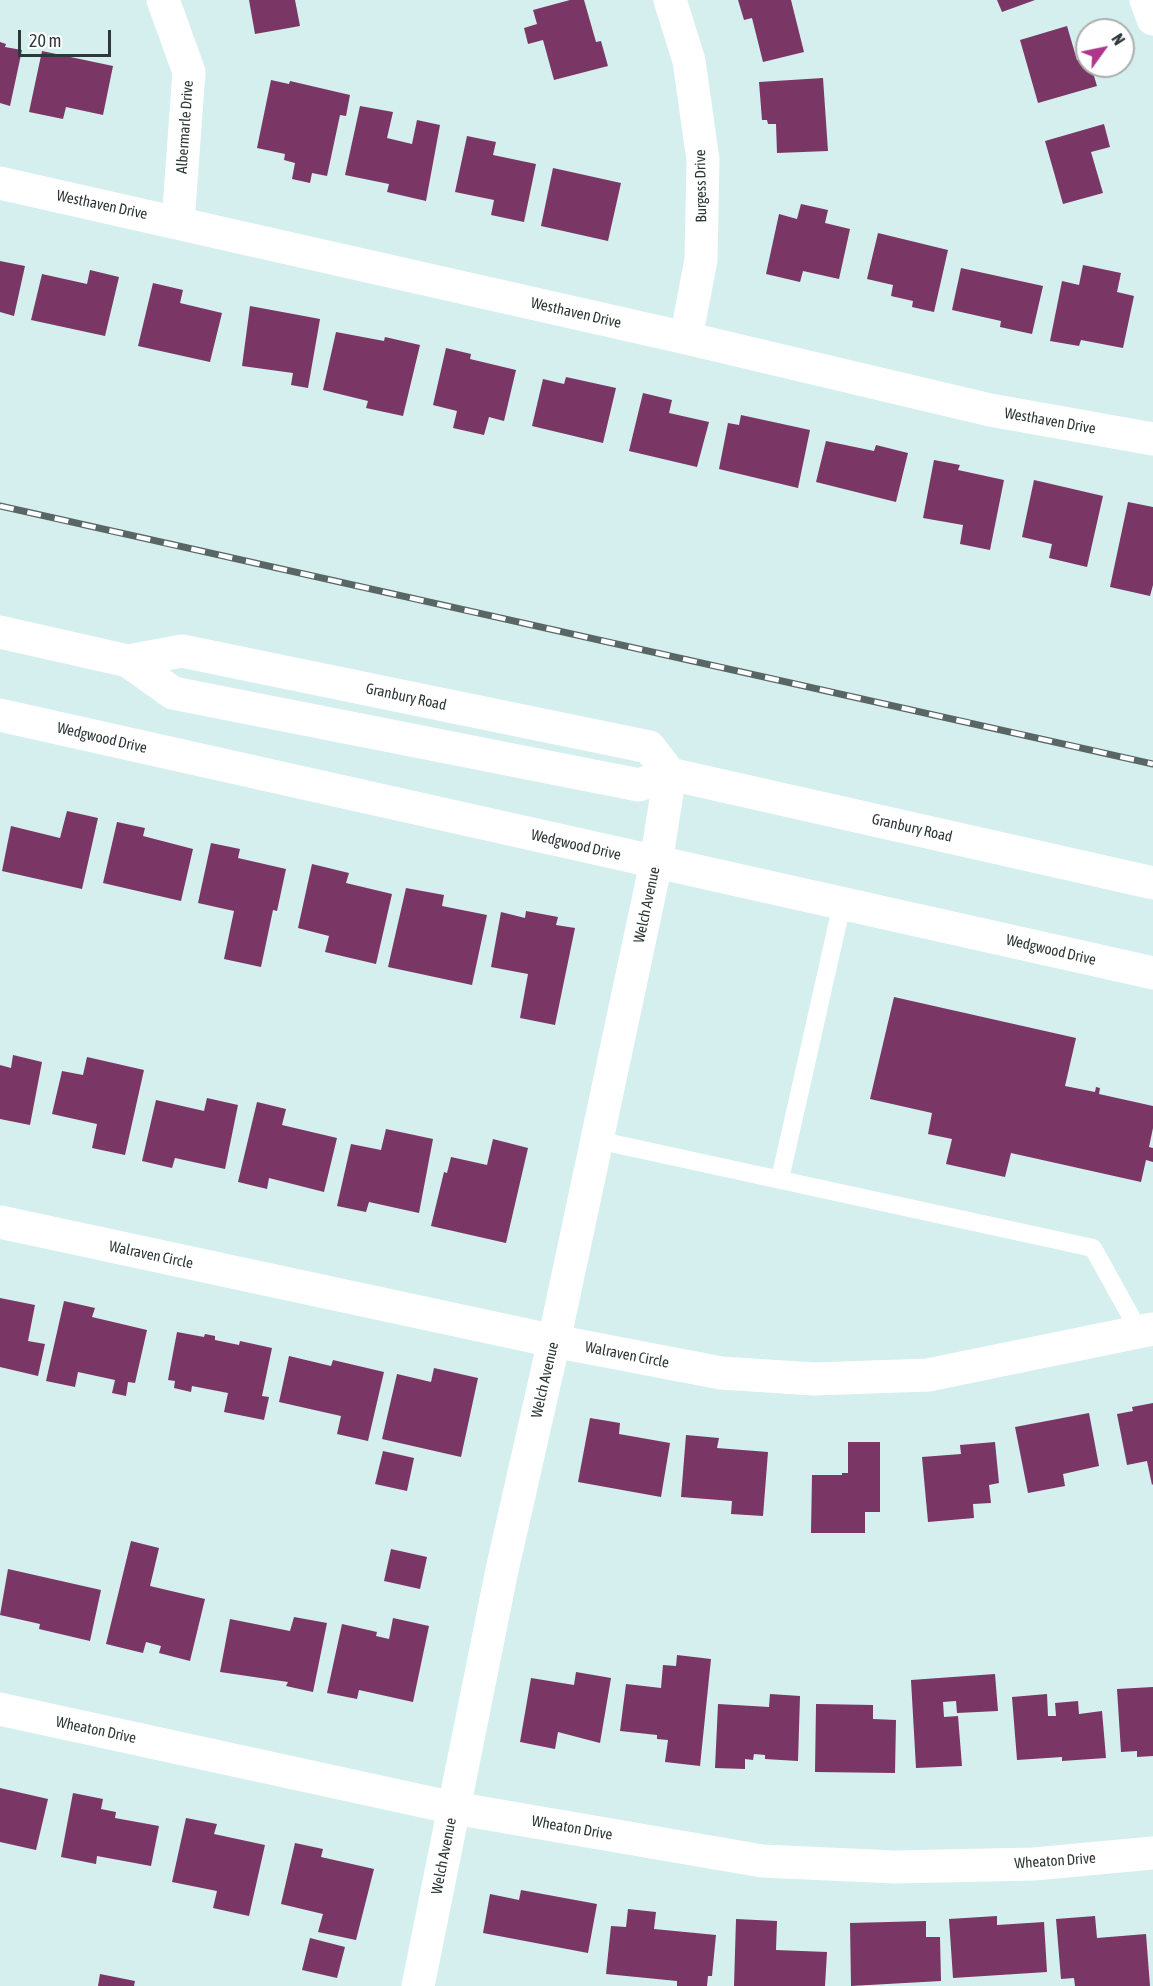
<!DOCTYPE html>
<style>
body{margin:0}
#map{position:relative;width:1153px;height:1986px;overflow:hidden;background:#d5efee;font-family:"Asap Condensed",sans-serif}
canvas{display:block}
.north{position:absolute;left:1075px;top:18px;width:60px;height:60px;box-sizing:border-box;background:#fff;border:2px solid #abafaf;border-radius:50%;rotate:57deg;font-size:16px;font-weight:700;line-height:24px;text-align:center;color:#2e3838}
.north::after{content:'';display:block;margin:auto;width:21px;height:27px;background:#ae368c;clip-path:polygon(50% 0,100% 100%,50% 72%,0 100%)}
.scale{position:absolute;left:18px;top:30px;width:93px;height:27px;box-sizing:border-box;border:3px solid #2e3838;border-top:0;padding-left:8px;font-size:18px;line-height:21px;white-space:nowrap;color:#2e3838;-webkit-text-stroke:4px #fff;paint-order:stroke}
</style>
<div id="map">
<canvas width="1153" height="1986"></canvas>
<div class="north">N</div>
<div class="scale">20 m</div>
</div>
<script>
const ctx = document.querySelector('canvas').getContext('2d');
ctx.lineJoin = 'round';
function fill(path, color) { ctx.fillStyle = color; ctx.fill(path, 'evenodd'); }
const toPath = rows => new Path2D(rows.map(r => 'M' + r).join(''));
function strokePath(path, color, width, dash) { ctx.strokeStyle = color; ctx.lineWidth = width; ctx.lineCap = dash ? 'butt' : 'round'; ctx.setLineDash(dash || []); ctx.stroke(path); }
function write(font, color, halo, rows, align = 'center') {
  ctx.font = font + ' "Asap Condensed",sans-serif'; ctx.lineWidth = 6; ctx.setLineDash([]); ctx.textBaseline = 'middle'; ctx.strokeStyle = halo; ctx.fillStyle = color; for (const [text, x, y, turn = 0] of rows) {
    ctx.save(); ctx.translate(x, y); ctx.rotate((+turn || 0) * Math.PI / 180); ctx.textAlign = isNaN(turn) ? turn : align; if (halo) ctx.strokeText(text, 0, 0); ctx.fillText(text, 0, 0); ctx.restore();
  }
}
fill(toPath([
 [249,0,295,0,300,26,255,34],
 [570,0,584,0,596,42,601,41,608,66,554,80,543,40,528,44,524,28,537,24,533,10],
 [738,0,791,0,804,52,763,62,752,18,744,20],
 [997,0,1035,0,1002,12],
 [1067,26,1077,60,1087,57,1087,66,1091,66,1097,86,1038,103,1020,40],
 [0,42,6,44,5,47,22,50,10,106,0,103],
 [42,51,113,66,103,115,66,107,63,119,29,112],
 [823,78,828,151,777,153,776,124,768,124,767,120,762,120,759,82],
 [271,80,289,84,290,81,350,95,346,116,340,115,327,176,312,173,310,183,292,179,295,163,284,160,285,154,257,148],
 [360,106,393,112,387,138,412,144,417,120,440,125,426,201,387,192,389,184,345,175],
 [1104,124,1110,147,1091,152,1103,193,1063,204,1045,141],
 [467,136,496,142,493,155,536,164,524,222,491,215,494,200,455,192],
 [553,168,621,183,608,241,541,226],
 [801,204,828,210,825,223,850,229,839,279,803,271,800,282,766,274,779,214,797,219],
 [878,233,948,250,934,312,912,307,913,301,891,296,893,285,867,279],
 [0,261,25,266,14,316,0,312],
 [1083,265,1121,273,1117,292,1134,296,1123,348,1081,340,1079,346,1050,341,1062,281,1079,285],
 [961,268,1043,286,1032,334,1000,327,1001,321,952,310],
 [90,270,119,277,105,336,31,320,42,274,87,284],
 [153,283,183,290,180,303,222,313,210,362,138,346],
 [250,306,320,319,308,388,291,385,293,373,242,366],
 [336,332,384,341,385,337,420,345,403,416,366,408,368,401,323,390],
 [446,348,471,354,470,359,516,370,504,421,489,417,484,435,453,428,457,411,433,405],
 [566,377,616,388,603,443,532,426,543,379,564,384],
 [643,393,672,400,669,413,709,422,697,467,629,451],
 [741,415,810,430,798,488,719,469,728,423,739,425],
 [826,441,874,451,876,445,908,453,896,502,816,482],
 [934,460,960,465,958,470,1004,480,990,550,960,544,963,525,923,518],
 [1034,480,1103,496,1087,567,1049,558,1052,544,1022,537],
 [1128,502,1153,507,1153,585,1150,596,1110,587],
 [67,811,98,818,82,889,2,871,11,826,60,838],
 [117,822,145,828,143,836,193,849,181,901,103,883],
 [211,843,240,849,238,858,286,869,277,911,273,910,261,967,224,959,234,911,198,903],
 [312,864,349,873,346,883,392,894,376,964,325,952,329,936,298,928],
 [406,888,444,895,442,906,487,915,472,985,388,967],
 [526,911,558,917,556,925,575,928,555,1025,520,1018,528,974,491,967,501,912,525,918],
 [894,997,1076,1038,1065,1086,1095,1092,1096,1087,1100,1088,1099,1094,1153,1106,1153,1128,1149,1147,1153,1148,1153,1162,1146,1160,1141,1182,1011,1153,1005,1177,946,1164,952,1139,928,1134,932,1113,870,1099],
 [13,1055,42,1062,30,1125,0,1119,0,1065,11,1068],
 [87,1057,144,1070,125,1155,92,1148,97,1124,52,1114,62,1071,83,1075],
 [207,1098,238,1105,225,1169,175,1158,172,1168,142,1161,156,1100,204,1111],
 [257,1102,286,1109,282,1125,337,1138,324,1192,269,1178,267,1189,238,1182],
 [386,1129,433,1139,419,1213,369,1202,366,1212,337,1206,351,1144,381,1150],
 [493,1139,528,1148,506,1243,431,1226,444,1172,447,1173,451,1157,487,1165],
 [0,1298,35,1305,28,1341,45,1344,38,1376,0,1367],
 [64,1301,95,1308,92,1317,147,1330,135,1383,128,1382,126,1396,112,1393,115,1380,78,1372,75,1387,46,1381],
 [177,1332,204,1337,205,1334,215,1336,215,1340,239,1345,240,1341,272,1348,262,1396,269,1397,264,1420,224,1412,228,1393,192,1386,191,1392,174,1388,175,1381,168,1380],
 [289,1356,331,1366,333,1360,384,1372,368,1441,337,1434,341,1416,279,1402],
 [434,1368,478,1378,461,1457,382,1439,397,1374,431,1382],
 [1153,1403,1153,1484,1152,1485,1147,1461,1127,1465,1117,1414,1133,1411,1132,1407],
 [1089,1413,1099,1466,1063,1474,1065,1486,1028,1493,1015,1427],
 [590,1418,620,1423,619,1434,670,1443,661,1497,578,1482],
 [686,1435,719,1438,717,1448,768,1452,763,1516,731,1514,732,1501,681,1497],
 [848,1442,880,1442,880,1512,865,1512,865,1533,811,1533,812,1475,842,1475,842,1473,848,1473],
 [995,1442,999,1483,989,1485,991,1503,973,1504,974,1518,928,1522,922,1457,961,1454,960,1445],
 [383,1451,414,1458,407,1491,375,1484],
 [131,1541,159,1548,150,1586,205,1599,190,1661,159,1653,161,1646,146,1642,143,1653,106,1644],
 [391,1549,427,1557,420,1589,384,1581],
 [8,1569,101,1590,90,1641,39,1629,40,1624,0,1615],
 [294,1617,327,1623,313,1692,286,1686,288,1682,220,1672,230,1619,290,1631],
 [393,1618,429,1626,413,1702,359,1690,357,1699,327,1693,342,1624,377,1632,376,1636,389,1639],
 [677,1655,711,1659,700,1766,665,1762,668,1740,657,1739,657,1735,620,1731,626,1684,661,1688,663,1665,676,1666],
 [576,1672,611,1678,600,1743,558,1732,555,1749,520,1742,531,1678,574,1685],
 [995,1674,998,1711,957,1713,956,1701,943,1702,944,1717,958,1716,962,1766,916,1768,911,1680],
 [1153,1687,1153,1756,1137,1757,1137,1751,1121,1752,1117,1689],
 [770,1694,800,1696,798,1761,765,1759,765,1755,754,1754,753,1760,745,1759,745,1769,715,1768,718,1704,769,1707],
 [1047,1694,1048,1716,1056,1716,1055,1703,1078,1701,1079,1714,1102,1711,1106,1758,1062,1761,1062,1757,1017,1760,1012,1697],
 [816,1704,873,1705,873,1719,896,1720,895,1773,815,1772],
 [0,1788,48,1799,36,1850,0,1842],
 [73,1793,103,1799,101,1809,116,1812,115,1818,159,1826,151,1866,97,1856,96,1864,61,1857],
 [186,1818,217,1824,214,1834,265,1845,249,1916,213,1908,217,1891,172,1882],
 [295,1843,323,1849,321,1857,374,1869,356,1940,318,1932,323,1914,281,1904],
 [521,1890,597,1904,588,1953,483,1933,490,1894,519,1900],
 [628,1909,656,1912,654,1929,716,1935,712,1976,708,1976,707,1986,677,1986,677,1981,606,1974,611,1926,626,1927],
 [997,1916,997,1925,1044,1922,1047,1972,953,1978,949,1919],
 [1095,1916,1097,1938,1146,1934,1150,1986,1075,1986,1074,1978,1061,1979,1056,1919],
 [736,1919,777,1921,776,1950,827,1952,825,1986,734,1986],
 [926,1921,926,1937,940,1937,941,1981,851,1986,850,1923],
 [310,1938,345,1947,337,1978,302,1970],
 [100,1974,135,1981,134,1986,98,1986]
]), '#7a3664');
strokePath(toPath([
 [597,1140,1093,1248,1139,1331],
 [780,1179,842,904]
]), '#fff', 18);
strokePath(toPath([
 [163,0,189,72,178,222],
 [670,0,689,61,703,160,701,260,686,338],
 [1146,0,1153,19],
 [0,183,686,338,990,410,1153,439],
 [0,715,1153,973],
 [0,1222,554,1341,721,1373,814,1379,928,1375,1153,1329],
 [0,1709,454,1808,762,1861,895,1867,1034,1864,1153,1853]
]), '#fff', 33);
strokePath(toPath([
 [418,1986,502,1570,554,1341,656,863,670,774]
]), '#fff', 33);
strokePath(toPath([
 [0,632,128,661,182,651,649,747,670,774],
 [128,661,173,693,639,785,670,774,1153,883]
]), '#fff', 33);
const rail = toPath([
 [0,506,1153,764]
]);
strokePath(rail, '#586665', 7);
strokePath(rail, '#fff', 4.5, [14]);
write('15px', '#2e3838', '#fff', [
 ["Albermarle Drive",185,127,-86],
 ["Burgess Drive",701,186,-91],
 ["Westhaven Drive",102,205,12],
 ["Westhaven Drive",576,313,13],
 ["Westhaven Drive",1050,421,10],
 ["Granbury Road",406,697,12],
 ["Wedgwood Drive",102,738,13],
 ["Granbury Road",912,828,13],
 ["Wedgwood Drive",576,845,13],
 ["Welch Avenue",647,905,-78],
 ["Wedgwood Drive",1051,950,13],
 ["Walraven Circle",151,1255,12],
 ["Walraven Circle",627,1355,11],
 ["Welch Avenue",545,1380,-77],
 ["Wheaton Drive",96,1730,12],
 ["Wheaton Drive",572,1828,10],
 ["Welch Avenue",444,1856,-79],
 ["Wheaton Drive",1055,1861,-4]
]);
</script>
